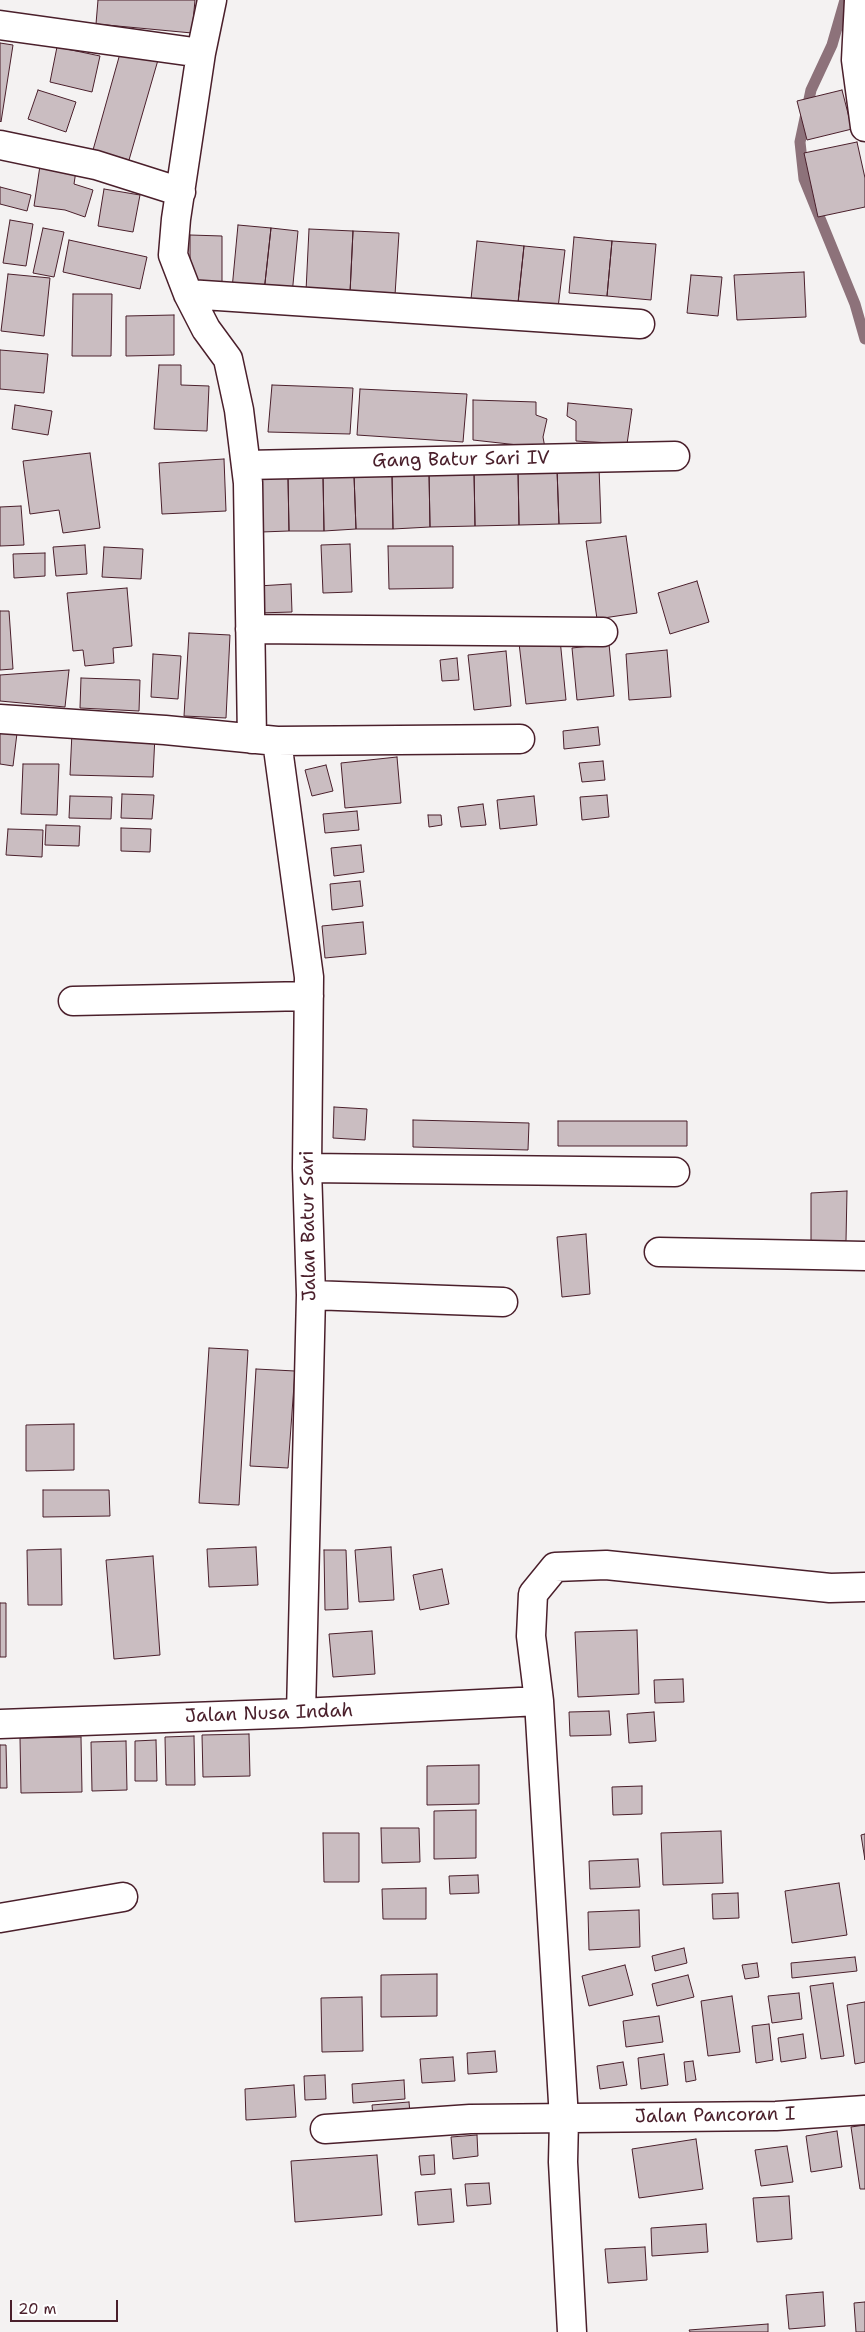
<!DOCTYPE html>
<style>
body{margin:0}
#map{position:relative;width:865px;height:2332px;overflow:hidden;background:#f4f2f2;font-family:"Shantell Sans",sans-serif}
canvas{display:block}
.scale{position:absolute;left:10px;top:2300px;width:108px;height:22px;box-sizing:border-box;border:2px solid #4a1f2b;border-top:0;padding-left:6px;font-size:15px;line-height:18px;white-space:nowrap;color:#4a1f2b;-webkit-text-stroke:4px #fff;paint-order:stroke}
</style>
<div id="map">
<canvas width="865" height="2332"></canvas>
<div class="scale">20 m</div>
</div>
<script>
const ctx = document.querySelector('canvas').getContext('2d');
ctx.lineJoin = 'round';
const toPath = rows => new Path2D(rows.map(r => 'M' + r).join(''));
function strokePath(path, color, width, dash) { ctx.strokeStyle = color; ctx.lineWidth = width; ctx.lineCap = dash ? 'butt' : 'round'; ctx.setLineDash(dash || []); ctx.stroke(path); }
function fill(path, color) { ctx.fillStyle = color; ctx.fill(path, 'evenodd'); }
function write(font, color, halo, rows, align = 'center') {
  ctx.font = font + ' "Shantell Sans",sans-serif'; ctx.lineWidth = 5; ctx.setLineDash([]); ctx.textBaseline = 'middle'; ctx.strokeStyle = halo; ctx.fillStyle = color; for (const [text, x, y, turn = 0] of rows) {
    ctx.save(); ctx.translate(x, y); ctx.rotate((+turn || 0) * Math.PI / 180); ctx.textAlign = isNaN(turn) ? turn : align; if (halo) ctx.strokeText(text, 0, 0); ctx.fillText(text, 0, 0); ctx.restore();
  }
}
strokePath(toPath([
 [845,0,832,45,811,90,800,142,804,179,855,304,865,339]
]), '#8d727a', 11);
const building = toPath([
 [98,0,195,0,192,33,96,24,98,0],
 [0,43,13,45,1,122,0,121,0,43],
 [57,47,100,56,92,92,50,82,57,47],
 [121,50,158,60,129,160,93,150,121,50],
 [38,90,76,102,66,132,28,119,38,90],
 [842,90,852,129,807,140,797,101,842,90],
 [857,142,865,178,865,207,818,217,804,153,857,142],
 [41,159,77,164,74,184,93,190,85,217,65,210,34,206,41,159],
 [0,187,31,195,27,211,0,204,0,187],
 [104,189,140,195,133,232,98,226,104,189],
 [10,220,33,224,26,266,3,263,10,220],
 [238,225,271,228,264,292,232,289,238,225],
 [43,228,64,232,54,277,33,273,43,228],
 [271,228,298,231,292,295,264,292,271,228],
 [309,229,353,231,350,293,306,291,309,229],
 [353,231,399,233,395,295,350,293,353,231],
 [190,235,222,236,222,287,190,286,190,235],
 [574,237,612,241,607,296,569,293,574,237],
 [69,240,147,257,140,289,63,272,69,240],
 [477,241,524,246,518,303,471,299,477,241],
 [612,241,656,244,651,300,607,296,612,241],
 [524,246,565,250,558,308,518,303,524,246],
 [804,272,806,317,737,320,734,275,804,272],
 [8,274,50,278,44,336,1,331,8,274],
 [691,275,722,277,718,316,687,313,691,275],
 [73,294,112,294,111,356,72,356,73,294],
 [174,315,174,355,126,356,126,316,174,315],
 [0,350,48,354,44,393,0,389,0,350],
 [159,365,181,365,181,385,209,386,207,431,154,429,159,365],
 [272,385,353,388,350,434,268,432,272,385],
 [360,389,467,394,463,442,357,435,360,389],
 [473,400,536,402,536,415,547,419,543,437,545,448,473,440,473,400],
 [568,403,632,409,627,444,576,441,576,421,567,416,568,403],
 [15,405,52,411,48,435,12,429,15,405],
 [90,453,100,528,63,533,59,510,30,514,23,461,90,453],
 [224,459,226,511,162,514,159,463,224,459],
 [599,467,601,523,559,524,557,469,599,467],
 [557,469,559,524,519,525,518,470,557,469],
 [518,470,519,525,475,526,474,471,518,470],
 [474,471,475,526,430,527,429,472,474,471],
 [429,472,430,527,393,529,392,474,429,472],
 [392,474,393,529,356,529,354,475,392,474],
 [354,475,356,529,324,531,323,476,354,475],
 [323,476,324,531,289,531,288,477,323,476],
 [260,477,288,477,289,531,261,532,260,477],
 [21,506,24,545,0,546,0,507,21,506],
 [626,536,637,613,597,619,586,541,626,536],
 [350,544,352,592,323,593,321,545,350,544],
 [85,545,87,574,56,576,53,547,85,545],
 [388,546,453,546,453,588,389,589,388,546],
 [104,547,143,549,141,579,102,577,104,547],
 [45,553,45,576,14,578,13,554,45,553],
 [697,581,709,622,670,634,658,593,697,581],
 [291,584,292,612,258,613,258,586,291,584],
 [127,588,132,646,113,648,114,663,85,666,83,650,73,651,67,593,127,588],
 [0,611,9,611,13,669,0,670,0,611],
 [189,633,230,635,226,718,184,716,189,633],
 [560,639,566,700,526,704,519,643,560,639],
 [609,644,614,696,577,700,572,648,609,644],
 [667,650,671,697,629,700,626,654,667,650],
 [506,651,511,706,474,710,468,655,506,651],
 [153,654,181,656,178,699,151,697,153,654],
 [457,658,459,680,442,681,440,660,457,658],
 [69,670,65,707,0,701,0,675,69,670],
 [81,678,140,680,139,711,80,708,81,678],
 [0,723,18,725,13,766,0,764,0,723],
 [598,727,600,745,564,749,563,731,598,727],
 [72,732,155,735,153,777,70,775,72,732],
 [397,757,401,803,345,808,341,763,397,757],
 [603,761,605,780,582,782,579,763,603,761],
 [23,764,59,764,57,815,21,814,23,764],
 [326,765,333,791,312,796,305,770,326,765],
 [122,794,154,795,152,819,121,818,122,794],
 [607,795,609,817,582,820,580,797,607,795],
 [70,796,112,797,111,819,69,818,70,796],
 [534,796,537,825,500,829,497,800,534,796],
 [483,804,486,825,461,827,458,807,483,804],
 [357,811,359,830,325,833,323,814,357,811],
 [428,815,441,815,442,825,429,827,428,815],
 [46,825,80,826,79,846,45,845,46,825],
 [121,828,151,829,150,852,121,851,121,828],
 [8,829,43,830,42,857,6,855,8,829],
 [361,845,364,872,334,876,331,848,361,845],
 [360,881,363,906,332,910,330,884,360,881],
 [363,922,366,954,325,958,322,926,363,922],
 [334,1107,367,1109,365,1140,333,1138,334,1107],
 [413,1120,529,1123,528,1150,413,1147,413,1120],
 [558,1121,687,1121,687,1146,558,1146,558,1121],
 [847,1191,846,1241,811,1241,811,1193,847,1191],
 [586,1234,590,1294,562,1297,557,1237,586,1234],
 [209,1348,248,1350,239,1505,199,1503,209,1348],
 [256,1369,295,1371,288,1468,250,1466,256,1369],
 [74,1424,74,1470,26,1471,26,1425,74,1424],
 [43,1490,109,1490,110,1516,43,1517,43,1490],
 [256,1547,258,1585,209,1587,207,1549,256,1547],
 [391,1547,394,1600,359,1602,355,1550,391,1547],
 [61,1549,62,1605,28,1605,27,1550,61,1549],
 [324,1550,346,1550,348,1609,325,1610,324,1550],
 [153,1556,160,1655,114,1659,106,1560,153,1556],
 [442,1569,449,1604,420,1610,413,1575,442,1569],
 [0,1603,6,1603,6,1657,0,1657,0,1603],
 [637,1630,639,1694,578,1697,575,1632,637,1630],
 [372,1631,375,1674,333,1677,329,1634,372,1631],
 [683,1679,684,1702,655,1703,654,1680,683,1679],
 [609,1711,611,1735,570,1736,569,1712,609,1711],
 [654,1712,656,1741,629,1743,627,1714,654,1712],
 [249,1734,250,1776,203,1777,202,1735,249,1734],
 [194,1736,195,1785,166,1785,165,1737,194,1736],
 [81,1737,82,1792,21,1793,20,1738,81,1737],
 [156,1740,157,1781,135,1781,135,1741,156,1740],
 [126,1741,127,1790,92,1791,91,1742,126,1741],
 [0,1745,6,1745,7,1788,0,1788,0,1745],
 [479,1765,479,1804,427,1805,427,1766,479,1765],
 [642,1786,642,1814,613,1815,612,1787,642,1786],
 [476,1810,476,1858,434,1859,434,1811,476,1810],
 [381,1828,419,1828,420,1862,382,1863,381,1828],
 [721,1831,723,1883,663,1885,661,1833,721,1831],
 [323,1833,359,1833,359,1882,324,1882,323,1833],
 [865,1834,865,1860,861,1835,865,1834],
 [638,1859,640,1887,590,1889,589,1861,638,1859],
 [478,1875,479,1893,450,1894,449,1876,478,1875],
 [839,1883,847,1935,792,1943,785,1891,839,1883],
 [426,1888,426,1919,383,1919,382,1889,426,1888],
 [738,1893,739,1918,713,1919,712,1894,738,1893],
 [639,1910,640,1947,589,1950,588,1912,639,1910],
 [684,1948,687,1963,655,1971,652,1956,684,1948],
 [855,1957,857,1971,792,1978,791,1963,855,1957],
 [757,1963,759,1977,745,1979,742,1965,757,1963],
 [625,1965,633,1995,589,2006,582,1976,625,1965],
 [437,1974,437,2016,381,2017,381,1975,437,1974],
 [688,1975,694,1997,657,2006,652,1984,688,1975],
 [833,1983,844,2056,821,2059,810,1986,833,1983],
 [799,1993,802,2019,772,2023,768,1996,799,1993],
 [732,1996,740,2052,708,2056,701,2001,732,1996],
 [362,1997,363,2051,322,2052,321,1998,362,1997],
 [865,2002,865,2062,855,2064,847,2005,865,2002],
 [659,2016,663,2042,626,2047,623,2021,659,2016],
 [769,2024,773,2060,756,2063,752,2026,769,2024],
 [803,2034,806,2058,781,2062,778,2038,803,2034],
 [495,2051,497,2072,468,2074,467,2053,495,2051],
 [664,2054,668,2085,641,2089,638,2058,664,2054],
 [453,2057,455,2081,422,2083,420,2059,453,2057],
 [693,2061,696,2080,686,2082,684,2062,693,2061],
 [623,2062,627,2085,600,2089,597,2066,623,2062],
 [325,2075,326,2099,305,2100,304,2076,325,2075],
 [404,2080,405,2099,353,2103,352,2084,404,2080],
 [294,2085,296,2117,246,2120,245,2089,294,2085],
 [409,2102,410,2113,373,2116,372,2105,409,2102],
 [865,2125,865,2189,860,2189,851,2127,865,2125],
 [837,2131,842,2167,811,2172,806,2136,837,2131],
 [477,2135,478,2156,453,2159,451,2137,477,2135],
 [696,2139,703,2189,639,2198,632,2149,696,2139],
 [787,2146,793,2182,761,2186,755,2150,787,2146],
 [377,2155,382,2215,295,2222,291,2161,377,2155],
 [434,2155,435,2174,421,2175,419,2156,434,2155],
 [489,2183,491,2204,467,2206,465,2184,489,2183],
 [451,2189,454,2222,418,2225,415,2192,451,2189],
 [789,2196,792,2239,757,2242,753,2198,789,2196],
 [706,2224,708,2252,652,2256,651,2228,706,2224],
 [645,2247,647,2280,608,2283,605,2249,645,2247],
 [823,2292,825,2326,789,2329,786,2295,823,2292],
 [865,2302,865,2332,856,2332,854,2303,865,2302],
 [768,2324,768,2332,690,2332,689,2330,768,2324]
]);
fill(building, '#cabdc1');
strokePath(building, '#4a1f2b', 1);
const street = toPath([
 [212,0,201,53,176,219,173,255,188,294,206,329,228,359,239,410,248,483,252,739],
 [859,0,856,60,865,127],
 [0,25,201,53],
 [0,145,96,165,181,192],
 [188,294,640,324],
 [246,465,675,456],
 [250,629,603,632],
 [0,719,165,730,277,741,520,739],
 [277,741,309,977,307,1168,311,1295,301,1713],
 [73,1001,309,996],
 [307,1168,675,1172],
 [659,1252,865,1256],
 [311,1295,503,1302],
 [0,1724,301,1713,539,1701],
 [0,1918,123,1897],
 [325,2129,470,2119,776,2116,865,2110],
 [572,2332,563,2162,564,2119,539,1701,531,1636,533,1594,555,1567,606,1565,830,1588,865,1587]
]);
strokePath(street, '#4a1f2b', 31);
strokePath(street, '#fff', 28);
write('19px', '#4a1f2b', '#fff', [
 ["Gang Batur Sari IV",461,460,-1],
 ["Jalan Batur Sari",309,1226,-91],
 ["Jalan Nusa Indah",269,1714,-2],
 ["Jalan Pancoran I",715,2116,-1]
]);
</script>
